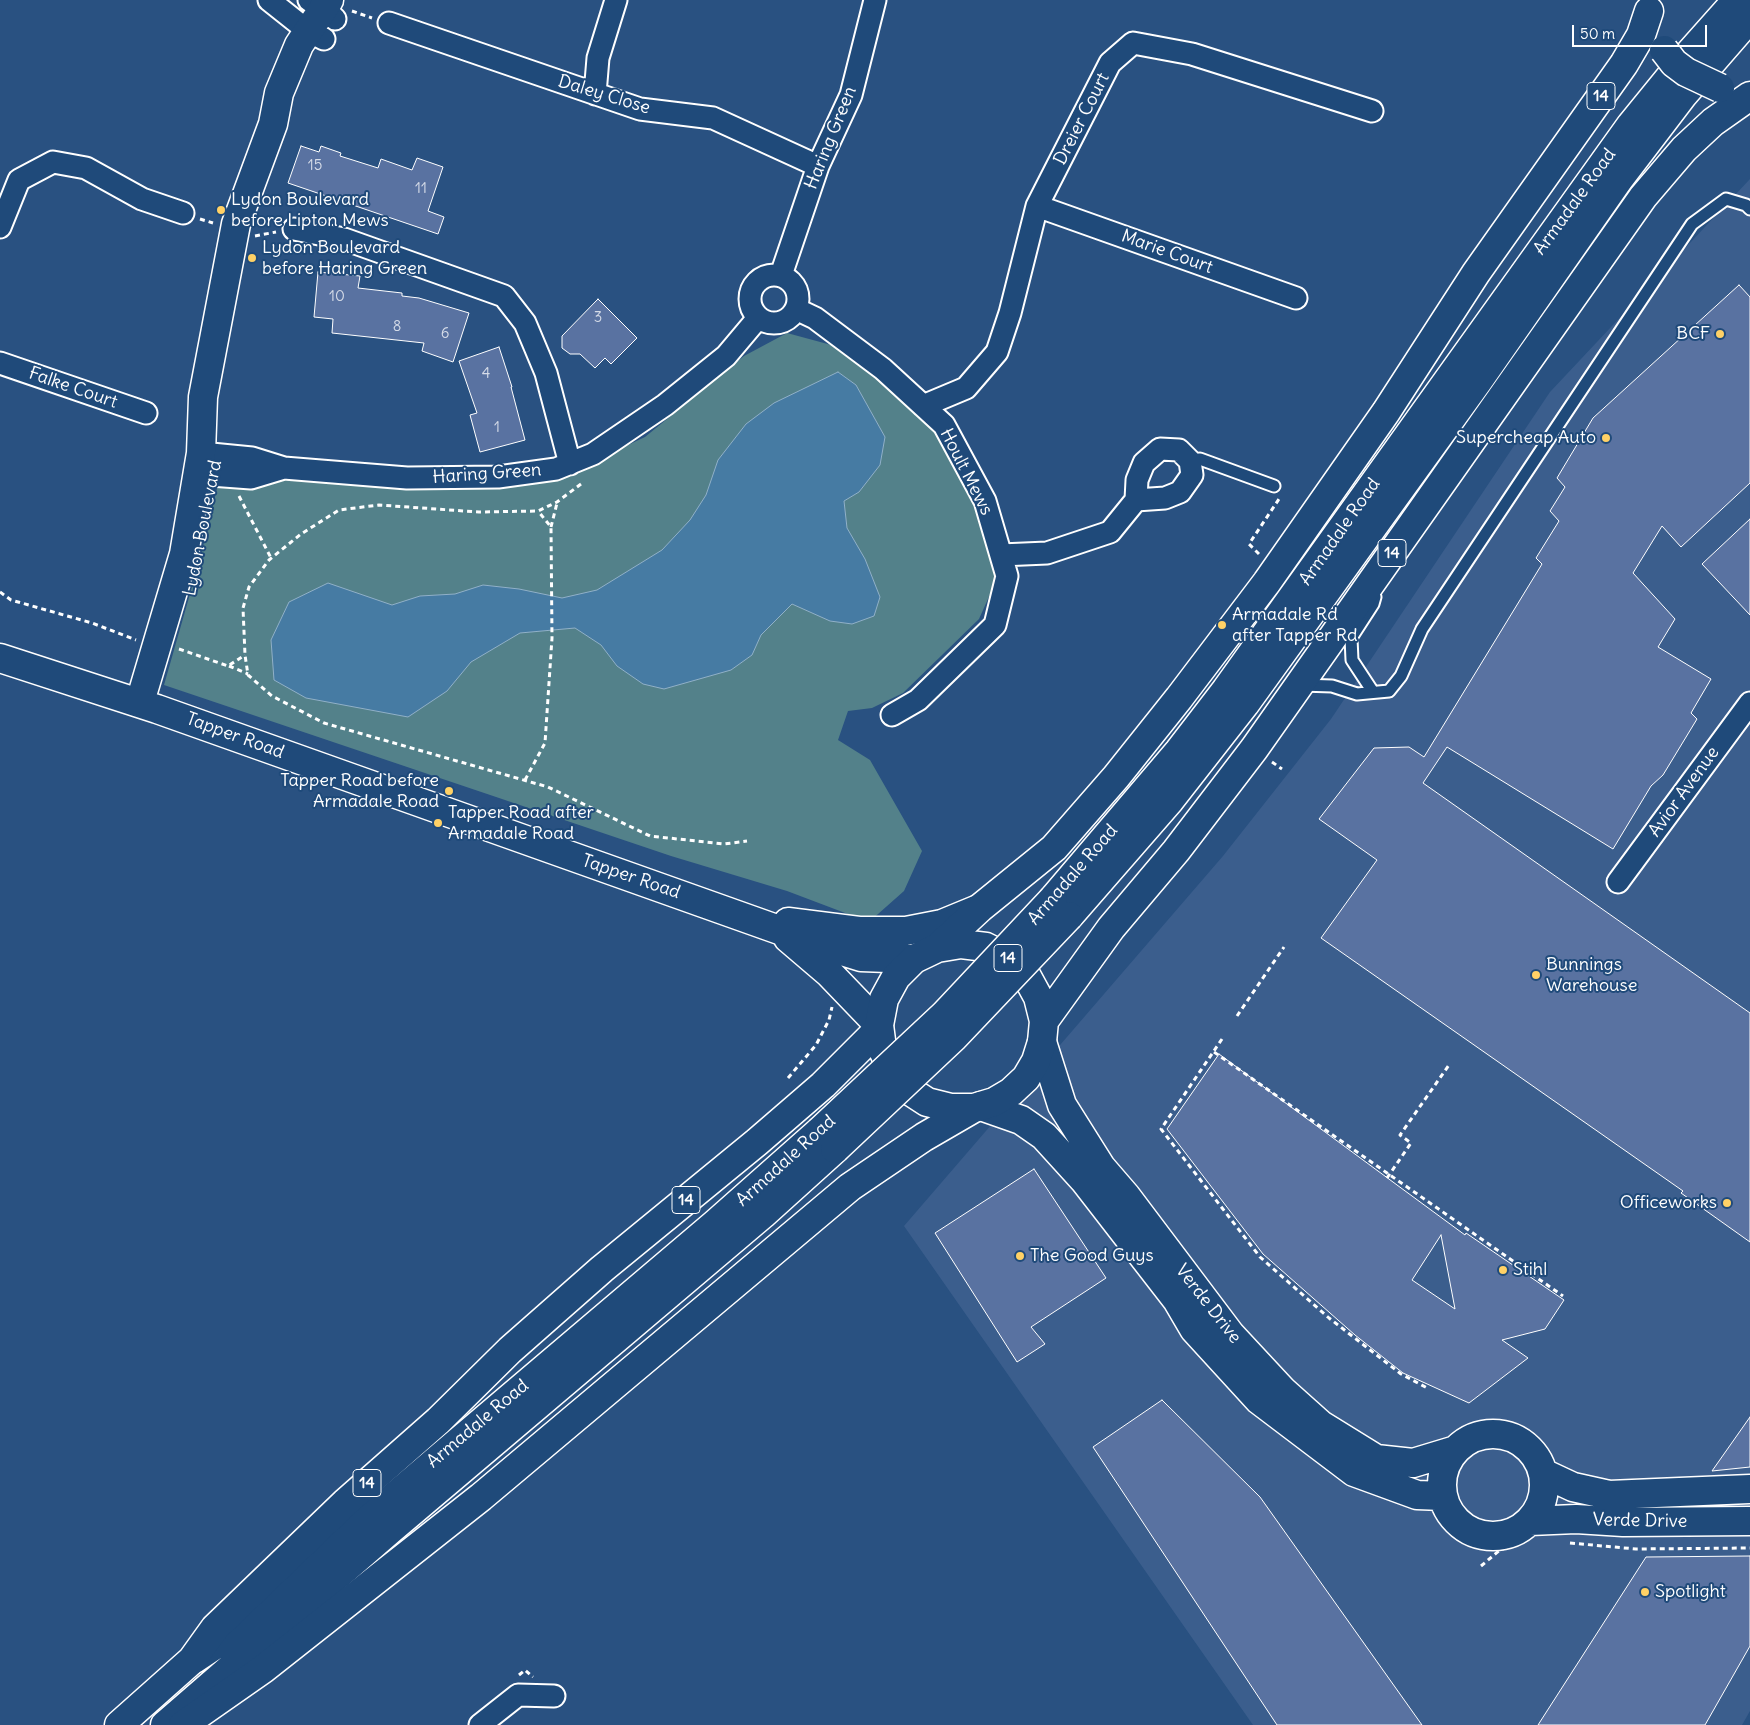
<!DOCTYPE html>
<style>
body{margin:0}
#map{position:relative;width:1750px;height:1725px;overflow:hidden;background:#295181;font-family:Delius,sans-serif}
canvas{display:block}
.scale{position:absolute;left:1572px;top:25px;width:135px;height:22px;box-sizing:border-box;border:2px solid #fff;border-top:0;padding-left:6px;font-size:15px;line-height:18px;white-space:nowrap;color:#fff;-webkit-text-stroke:4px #1f4a7a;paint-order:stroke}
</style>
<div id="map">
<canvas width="1750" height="1725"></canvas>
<div class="scale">50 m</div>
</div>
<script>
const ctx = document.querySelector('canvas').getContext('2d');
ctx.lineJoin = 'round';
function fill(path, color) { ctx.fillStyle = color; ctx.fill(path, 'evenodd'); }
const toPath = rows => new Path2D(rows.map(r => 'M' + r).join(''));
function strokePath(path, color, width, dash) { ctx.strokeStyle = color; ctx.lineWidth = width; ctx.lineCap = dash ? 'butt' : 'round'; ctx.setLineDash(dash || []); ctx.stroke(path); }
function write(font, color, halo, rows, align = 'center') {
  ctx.font = font + ' Delius,sans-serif'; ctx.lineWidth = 4; ctx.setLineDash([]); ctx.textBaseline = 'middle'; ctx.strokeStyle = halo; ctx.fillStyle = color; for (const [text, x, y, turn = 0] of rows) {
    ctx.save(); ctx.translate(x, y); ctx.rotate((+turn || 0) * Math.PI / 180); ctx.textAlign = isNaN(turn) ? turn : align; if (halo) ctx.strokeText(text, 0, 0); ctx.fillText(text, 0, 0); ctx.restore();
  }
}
fill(toPath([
 [1750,179,1750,1711,1742,1725,1253,1725,904,1226,1223,856,1331,719,1550,392]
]), '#3b5e8d');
fill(toPath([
 [787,333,835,346,918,406,959,467,992,541,996,581,979,619,903,693,872,708,848,711,838,740,870,760,922,851,904,891,869,922,787,891,671,856,164,685,200,559,221,472,560,477,645,437,744,356]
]), '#53818a');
const water = toPath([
 [838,372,856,385,885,437,880,465,859,492,844,501,847,528,865,559,880,597,874,616,852,624,830,621,792,604,761,635,752,655,731,670,664,689,643,684,617,666,601,645,575,628,520,633,471,662,447,691,408,717,306,698,274,680,271,640,289,602,328,583,392,605,420,596,455,594,483,585,519,589,562,598,597,590,662,550,690,520,706,495,718,460,746,424,774,403,838,372]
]);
fill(water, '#467ba3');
strokePath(water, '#90b0c8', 1);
const building = toPath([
 [301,146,319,152,321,146,341,153,340,156,378,168,381,159,412,170,417,158,443,167,428,211,444,217,438,234,288,183,301,146],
 [318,272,360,276,358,288,402,293,402,296,419,298,469,313,453,362,422,351,424,343,332,333,333,319,314,317,318,272],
 [1739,285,1750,297,1750,483,1681,547,1662,526,1633,573,1675,619,1658,647,1711,679,1691,713,1697,719,1663,775,1651,786,1613,849,1447,747,1423,783,1750,1013,1750,1242,1681,1193,1683,1191,1321,938,1377,860,1319,819,1374,748,1409,747,1424,757,1542,564,1536,558,1559,521,1550,511,1565,487,1557,478,1593,418,1739,285],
 [598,299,637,338,611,364,605,358,595,368,580,354,570,354,562,348,562,336,598,299],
 [499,347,512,387,511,387,525,440,480,452,470,415,477,413,459,361,499,347],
 [1750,519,1750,615,1702,564,1750,519],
 [1219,1054,1465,1235,1466,1233,1564,1300,1545,1329,1502,1340,1528,1358,1469,1403,1403,1373,1355,1335,1263,1254,1167,1129,1219,1054],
 [1441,1235,1455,1309,1412,1280,1441,1235],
 [1034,1169,1106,1278,1031,1327,1045,1344,1017,1362,935,1233,1034,1169],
 [1162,1400,1260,1497,1422,1725,1277,1725,1093,1447,1162,1400],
 [1750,1417,1750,1467,1712,1471,1750,1417],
 [1750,1556,1750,1646,1705,1725,1538,1725,1646,1557,1750,1556]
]);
fill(building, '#5972a1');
strokePath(building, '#fff', 1);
const service = toPath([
 [1190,461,1200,459,1274,486],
 [1301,685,1332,686,1357,694,1389,691,1401,676,1422,629,1692,224,1726,199,1746,205,1750,209],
 [1373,692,1352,660,1351,638,1373,604,1375,597]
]);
const minor = toPath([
 [269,0,308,31,324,39],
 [309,0,323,7,335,19],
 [389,23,640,109,713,118,818,166],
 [595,94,598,58,616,0],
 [1037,206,1296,298],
 [0,227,19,180,53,162,86,168,142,199,183,213],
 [294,229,344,239,504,296,525,323,546,373,570,464],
 [781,275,818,166,851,95,875,0],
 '750 299a24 24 0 1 1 48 0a24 24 0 1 1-48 0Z',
 [796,309,815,318,883,369,944,425,985,501,1007,576,995,625,918,700,892,715],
 [0,363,146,413],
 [923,406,966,388,997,352,1010,313,1037,206,1110,63,1133,43,1192,54,1372,111],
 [201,453,252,458,284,468,407,478,498,477,556,469,593,454,665,405,726,356,758,318],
 [197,474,251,478,284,468],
 [1001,555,1047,553,1110,532,1136,500,1137,480,1144,463,1160,449,1179,450,1190,461,1192,475,1180,492,1165,498,1136,500],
 [1618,882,1750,703],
 [480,1725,518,1695,554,1696]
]);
const tertiary = toPath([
 [0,658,157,709,813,942,861,957,914,959],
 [140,702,184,554,201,453,203,397,236,224,273,124,279,93,299,45,329,0],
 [788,922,859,931,906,931,942,924,976,910],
 [788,938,829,973,879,1025]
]);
const secondary = toPath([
 [1042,1042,1062,1105,1101,1167,1126,1196,1230,1334,1283,1391,1321,1425,1376,1459,1413,1463,1456,1450],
 [981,1106,1021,1120,1044,1136,1084,1180,1177,1300,1194,1329,1259,1400,1354,1472,1417,1495,1443,1496],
 '1442 1485a51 51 0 1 1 102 0a51 51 0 1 1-102 0Z',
 [1543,1473,1573,1487,1609,1495,1750,1489],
 [1530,1521,1576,1519,1623,1522,1750,1521]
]);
const primary = toPath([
 [1053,899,1179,751,1226,690,1631,125,1688,55,1737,0],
 [1069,916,1170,800,1245,704,1478,381,1619,179,1683,95,1750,18],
 [194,1659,230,1635,285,1589,715,1224,820,1131],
 [165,1725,390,1530,763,1214,835,1149]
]);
const trunk = toPath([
 [937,948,980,908,1054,848,1116,777,1179,698,1267,582,1386,412,1476,273,1624,64,1641,35,1649,11],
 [1044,1021,1111,928,1176,851,1254,749,1643,197,1684,149,1713,122,1750,96],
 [119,1725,192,1660,215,1628,345,1503,438,1421,510,1350,602,1269,757,1142,823,1085,879,1029],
 [183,1725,263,1669,481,1497,850,1187,924,1137,974,1108,994,1102,1011,1092,1026,1078,1036,1061,1042,1042,1044,1021,1038,997,1026,975,1008,958,986,947,961,944,937,948,914,959,896,977,884,999,879,1025,882,1048,892,1070,907,1089,927,1102,951,1108,974,1108]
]);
strokePath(service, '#fff', 15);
strokePath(minor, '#fff', 25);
strokePath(tertiary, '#fff', 31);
strokePath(secondary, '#fff', 31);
strokePath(primary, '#fff', 31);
strokePath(trunk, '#fff', 31);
strokePath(toPath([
 [352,11,372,18],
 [200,219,213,223],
 [255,236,276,232],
 [581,484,557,502,538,511,479,512,379,505,339,510,301,534,269,560,249,587,243,608,245,655,248,675,272,696,324,723,548,787,650,836,724,844,747,841],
 [239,496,271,558],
 [551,527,557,503],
 [1259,554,1249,544,1279,499],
 [0,592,11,600,92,623,136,640],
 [179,649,228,666,245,655],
 [229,666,248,674],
 [1272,762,1282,769],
 [525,780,545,743,552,638,551,527,538,511],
 [1237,1016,1284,947],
 [1222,1039,1161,1129,1260,1257,1329,1318,1401,1374,1429,1389],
 [1214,1052,1563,1296],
 [788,1078,816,1045,829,1020,832,1007],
 [1387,1178,1411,1143,1400,1135,1449,1065],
 [1570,1543,1636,1549,1750,1548],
 [1481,1566,1500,1550,1521,1542],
 [519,1675,525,1670,533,1677]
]), '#fff', 3, [5, 4]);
strokePath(service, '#1f4a7a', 11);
strokePath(minor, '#1f4a7a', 21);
strokePath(tertiary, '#1f4a7a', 28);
strokePath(secondary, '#1f4a7a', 28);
strokePath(primary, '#1f4a7a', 28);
strokePath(trunk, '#1f4a7a', 28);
const primaryBridge = toPath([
 [820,1131,944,1015,1053,899],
 [835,1149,953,1038,1069,916]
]);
const trunkBridge = toPath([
 [1664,50,1674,63,1686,72,1720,88]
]);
strokePath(primaryBridge, '#fff', 31, []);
strokePath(trunkBridge, '#fff', 31, []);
strokePath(primaryBridge, '#1f4a7a', 28);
strokePath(trunkBridge, '#1f4a7a', 28);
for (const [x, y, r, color] of [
 [221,210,5,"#ffd166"],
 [252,258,5,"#ffd166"],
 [1720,334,5,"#ffd166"],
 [1606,438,5,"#ffd166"],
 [1222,625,5,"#ffd166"],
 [449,791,5,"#ffd166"],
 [438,823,5,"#ffd166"],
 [1536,975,5,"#ffd166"],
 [1727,1203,5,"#ffd166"],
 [1020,1256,5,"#ffd166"],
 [1503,1270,5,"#ffd166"],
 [1645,1592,5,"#ffd166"]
]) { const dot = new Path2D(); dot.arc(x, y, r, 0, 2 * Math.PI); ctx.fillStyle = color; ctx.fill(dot); strokePath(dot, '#1f4a7a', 2); }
write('15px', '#d6dce8', null, [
 ["15",315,166],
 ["11",421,189],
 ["10",337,297],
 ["3",598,318],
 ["8",397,327],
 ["6",445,334],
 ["4",486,374],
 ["1",497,428]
]);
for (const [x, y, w] of [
 [1601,96,28],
 [1392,553,28],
 [1008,958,28],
 [686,1200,28],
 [367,1483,28]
]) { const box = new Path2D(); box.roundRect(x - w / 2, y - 13.5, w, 27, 4); ctx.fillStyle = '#1f4a7a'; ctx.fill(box); strokePath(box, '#fff', 1); }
write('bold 16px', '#fff', null, [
 ["14",1601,96],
 ["14",1392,553],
 ["14",1008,958],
 ["14",686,1200],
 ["14",367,1483]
]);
write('18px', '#fff', '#1f4a7a', [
 ["Daley Close",604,95,17],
 ["Dreier Court",1082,119,-63],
 ["Haring Green",831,138,-68],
 ["Armadale Road",1575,202,-54],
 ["Marie Court",1167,252,20],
 ["Falke Court",73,388,19],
 ["Hoult Mews",966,472,63],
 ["Haring Green",487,474,-4],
 ["Lydon Boulevard",203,528,-79],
 ["Armadale Road",1340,532,-55],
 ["Tapper Road",235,736,20],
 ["Avior Avenue",1684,792,-54],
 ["Armadale Road",1073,875,-49],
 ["Tapper Road",631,877,19],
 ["Armadale Road",786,1161,-42],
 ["Verde Drive",1208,1304,52],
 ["Armadale Road",478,1424,-40],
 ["Verde Drive",1640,1521,1]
]);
write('18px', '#fff', '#1f4a7a', [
 ["Lydon Boulevard",231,200],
 ["before Lipton Mews",231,221],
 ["Lydon Boulevard",262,248],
 ["before Haring Green",262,269],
 ["BCF",1710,334,"right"],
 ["Supercheap Auto",1596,438,"right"],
 ["Armadale Rd",1232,615],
 ["after Tapper Rd",1232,636],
 ["Tapper Road before",439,781,"right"],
 ["Armadale Road",439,802,"right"],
 ["Tapper Road after",448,813],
 ["Armadale Road",448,834],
 ["Bunnings",1546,965],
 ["Warehouse",1546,986],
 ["Officeworks",1717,1203,"right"],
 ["The Good Guys",1030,1256],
 ["Stihl",1513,1270],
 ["Spotlight",1655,1592]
], 'left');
</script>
